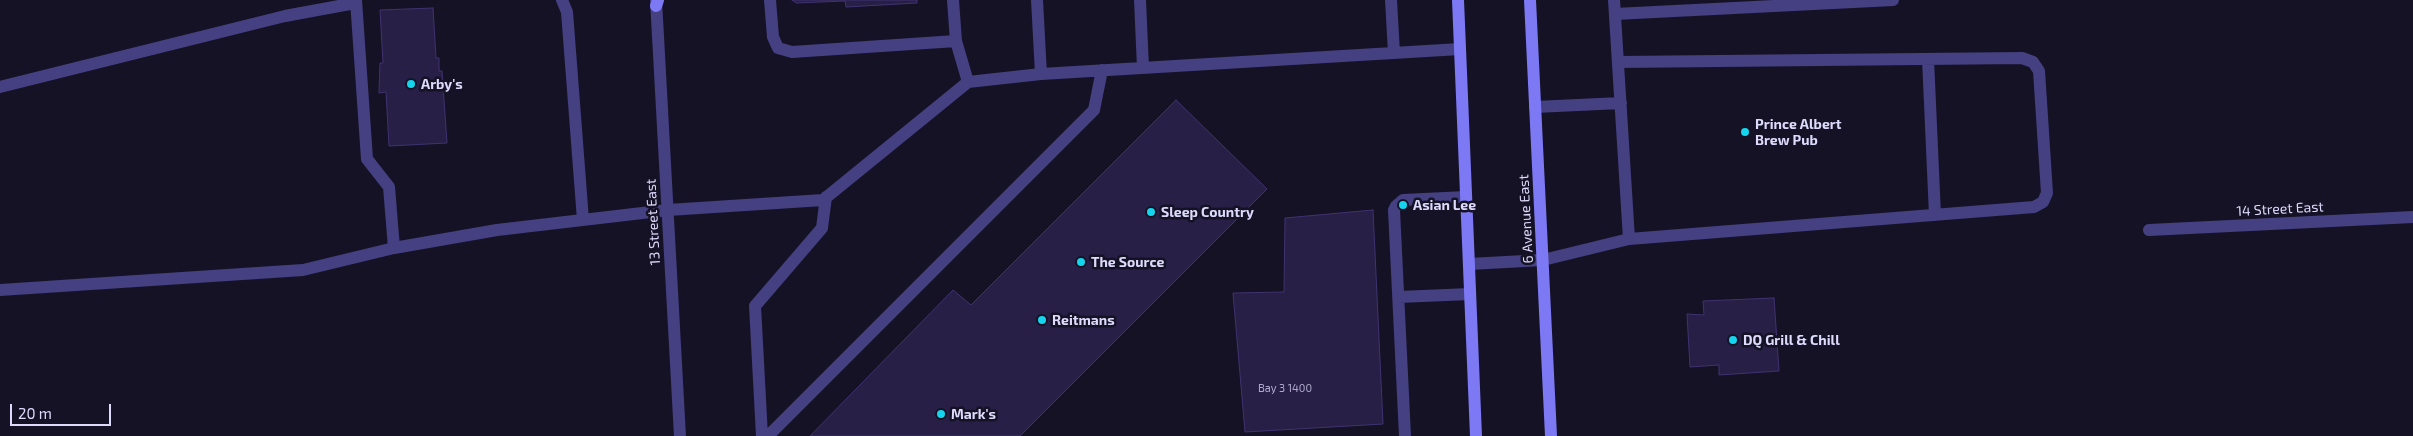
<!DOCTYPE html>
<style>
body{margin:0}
#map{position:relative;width:2413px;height:436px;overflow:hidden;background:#151226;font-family:"Exo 2",sans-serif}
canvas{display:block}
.scale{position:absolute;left:10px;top:404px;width:101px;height:22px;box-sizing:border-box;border:2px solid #dedafc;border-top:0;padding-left:6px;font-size:15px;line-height:18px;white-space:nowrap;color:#dedafc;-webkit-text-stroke:4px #151226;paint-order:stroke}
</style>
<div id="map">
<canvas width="2413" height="436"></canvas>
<div class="scale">20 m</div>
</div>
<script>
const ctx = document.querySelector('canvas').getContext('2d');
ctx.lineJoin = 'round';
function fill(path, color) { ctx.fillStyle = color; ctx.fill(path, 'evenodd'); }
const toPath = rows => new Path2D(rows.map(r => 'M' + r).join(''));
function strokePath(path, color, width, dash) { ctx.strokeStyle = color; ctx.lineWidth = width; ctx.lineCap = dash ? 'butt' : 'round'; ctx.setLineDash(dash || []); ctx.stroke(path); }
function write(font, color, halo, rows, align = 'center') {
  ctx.font = font + ' "Exo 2",sans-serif'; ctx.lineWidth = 5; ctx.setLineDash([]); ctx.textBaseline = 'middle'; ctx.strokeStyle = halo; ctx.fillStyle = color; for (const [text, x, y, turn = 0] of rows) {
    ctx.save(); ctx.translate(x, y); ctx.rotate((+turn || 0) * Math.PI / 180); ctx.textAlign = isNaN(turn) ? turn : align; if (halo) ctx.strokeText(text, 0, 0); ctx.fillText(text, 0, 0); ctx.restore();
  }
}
const building = toPath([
 [792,0,917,0,917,3,846,7,845,1,796,3,792,0],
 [433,8,436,58,439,58,439,71,442,71,447,143,389,146,386,92,379,93,380,63,383,63,380,10,433,8],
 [1176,100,1267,189,1020,436,810,436,953,290,971,305,1176,100],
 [1373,210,1383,424,1245,432,1233,293,1284,292,1285,218,1373,210],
 [1774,298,1779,371,1719,375,1719,365,1690,367,1687,314,1704,315,1703,301,1774,298]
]);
fill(building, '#271f46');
strokePath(building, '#403370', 1);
strokePath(toPath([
 [356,0,367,159,389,187,394,248],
 [562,0,567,12,583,220],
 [770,0,773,37,778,48,792,52,956,41],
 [953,0,956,41,968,82],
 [1037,0,1041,74],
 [1140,0,1143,68],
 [1391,0,1394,53],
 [1614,0,1629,239],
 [1615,14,1893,0],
 [1928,59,1935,215],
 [0,87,285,16,355,3],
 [1535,107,1621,103],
 [1469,264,1543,260,1629,239,2034,207,2043,202,2047,193,2039,71,2033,62,2022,58,1618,62],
 [0,290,303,270,394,248,497,230,668,210,823,200,968,82,1041,74,1460,49],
 [1399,297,1470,294],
 [762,436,755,306,822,228,826,197],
 [768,436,1094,110,1102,70],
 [1405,436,1394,210,1396,206,1403,200,1466,197]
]), '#444081', 12);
strokePath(toPath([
 [656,0,680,436],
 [2149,230,2413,217]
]), '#444081', 12);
strokePath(toPath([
 [1458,0,1476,436],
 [1530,0,1551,436],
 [656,6,658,0]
]), '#7d79f4', 12);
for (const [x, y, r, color] of [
 [411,84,5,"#15d4ed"],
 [1745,132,5,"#15d4ed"],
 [1403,205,5,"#15d4ed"],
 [1151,212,5,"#15d4ed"],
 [1081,262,5,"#15d4ed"],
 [1042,320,5,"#15d4ed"],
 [1733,340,5,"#15d4ed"],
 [941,414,5,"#15d4ed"]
]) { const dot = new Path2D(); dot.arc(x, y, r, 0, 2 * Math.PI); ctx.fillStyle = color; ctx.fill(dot); strokePath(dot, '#151226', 2); }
write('11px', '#b0abce', null, [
 ["Bay 3 1400",1285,388]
]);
write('bold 14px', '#dedafc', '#151226', [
 ["Arby's",421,84],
 ["Prince Albert",1755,124],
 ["Brew Pub",1755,140],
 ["Asian Lee",1413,205],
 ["Sleep Country",1161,212],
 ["The Source",1091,262],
 ["Reitmans",1052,320],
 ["DQ Grill & Chill",1743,340],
 ["Mark's",951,414]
], 'left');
write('14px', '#dedafc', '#151226', [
 ["14 Street East",2280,209,-3],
 ["6 Avenue East",1526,219,-93],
 ["13 Street East",653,222,-93]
]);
</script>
